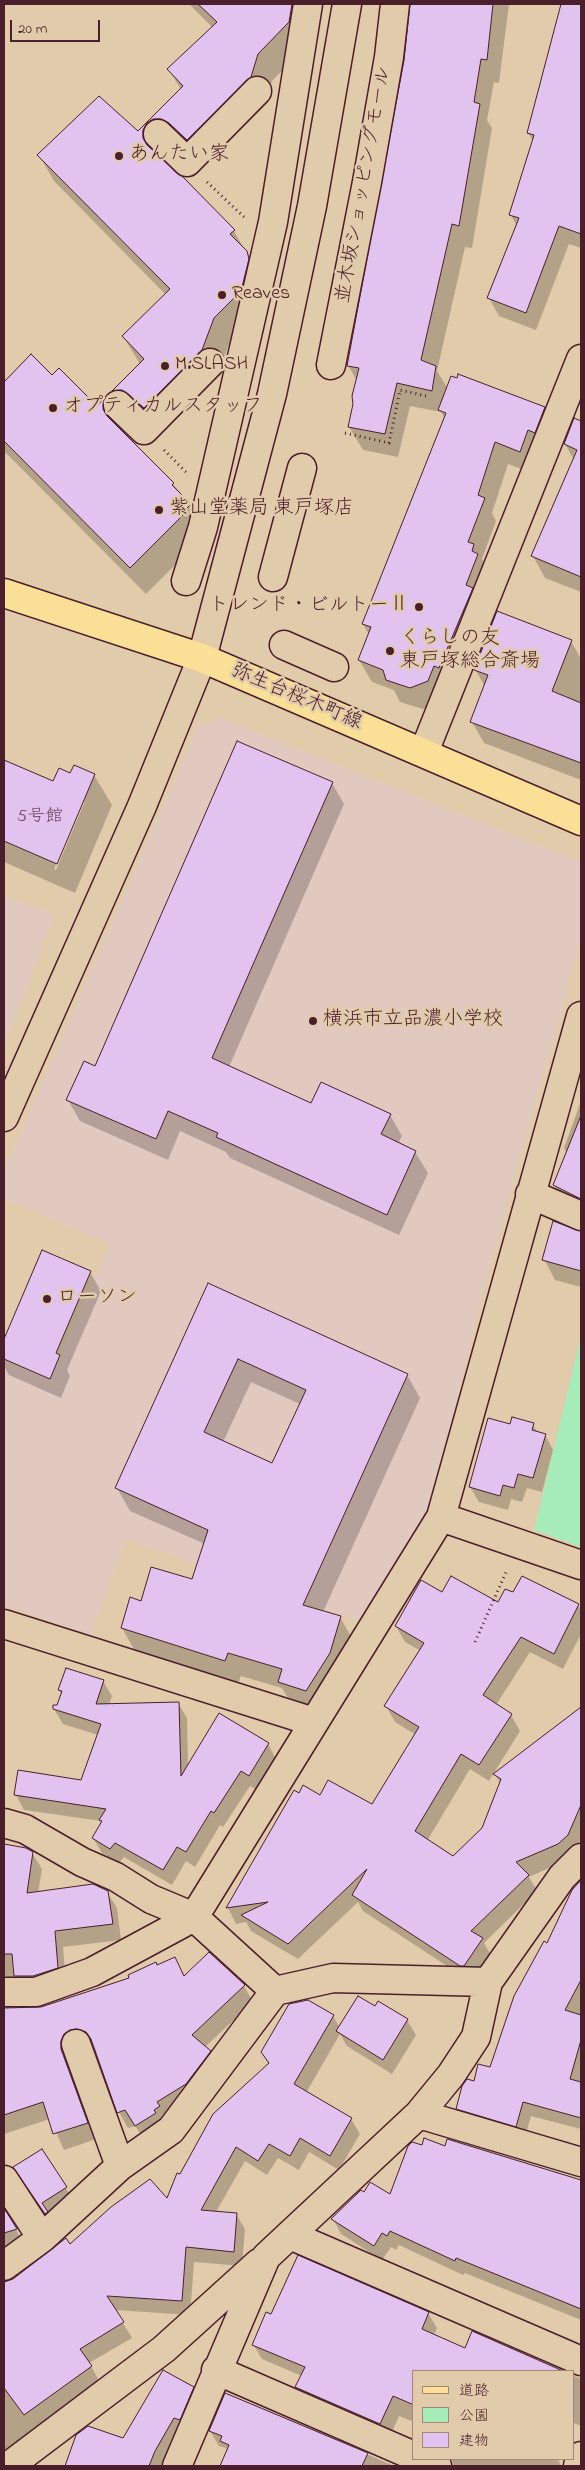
<!DOCTYPE html>
<meta charset="utf-8">
<style>
body{margin:0}
#map{position:relative;width:585px;height:2470px;overflow:hidden;background:#e2cbab;font-family:"Indie Flower","Klee One",sans-serif}
canvas{display:block}
.frame{position:absolute;inset:0;border:5px solid #4a1f2b;pointer-events:none}
.legend{position:absolute;left:412px;top:2370px;width:162px;height:90px;box-sizing:border-box;background:#e2cbab;border:1px solid #a58678;margin:0;padding:6px 9px;list-style:none;font-size:15px;color:#4a1f2b}
.legend li{display:flex;align-items:center;gap:10px;height:25px}
.legend b{width:25px;border:1px solid #a58678}
.scale{position:absolute;left:10px;top:20px;width:90px;height:22px;box-sizing:border-box;border:2px solid #4a1f2b;border-top:0;padding-left:6px;font-size:15px;line-height:18px;white-space:nowrap;color:#4a1f2b;-webkit-text-stroke:4px #e2cbab;paint-order:stroke}
</style>
<div id="map">
<canvas width="585" height="2470"></canvas>
<div class="frame"></div>
<ul class="legend">
<li><b style="height:6px;background:#f9e096"></b>道路</li>
<li><b style="height:14px;background:#a5ecb9"></b>公園</li>
<li><b style="height:14px;background:#e2c3f0"></b>建物</li>
</ul>
<div class="scale">20 m</div>
</div>
<script>
const ctx = document.querySelector('canvas').getContext('2d');
ctx.lineJoin = 'round';
function fill(path, color) { ctx.fillStyle = color; ctx.fill(path, 'evenodd'); }
const toPath = rows => new Path2D(rows.map(r => 'M' + r).join(''));
function strokePath(path, color, width, dash) { ctx.strokeStyle = color; ctx.lineWidth = width; ctx.lineCap = dash ? 'butt' : 'round'; ctx.setLineDash(dash || []); ctx.stroke(path); }
function write(font, color, halo, rows, align = 'center') {
  ctx.font = font + ' "Indie Flower","Klee One",sans-serif'; ctx.lineWidth = 5; ctx.setLineDash([]); ctx.textBaseline = 'middle'; ctx.strokeStyle = halo; ctx.fillStyle = color; for (const [text, x, y, turn = 0] of rows) {
    ctx.save(); ctx.translate(x, y); ctx.rotate((+turn || 0) * Math.PI / 180); ctx.textAlign = isNaN(turn) ? turn : align; if (halo) ctx.strokeText(text, 0, 0); ctx.fillText(text, 0, 0); ctx.restore();
  }
}
fill(toPath([
 [221,718,581,862,581,938,481,1297,433,1502,358,1621,126,1539,91,1635,4,1605,4,1361,50,1380,110,1244,4,1198,4,1171,198,726],
 [4,896,54,914,4,1046]
]), '#e2c9c0');
fill(toPath([
 [581,1336,581,1547,534,1530]
]), '#a5ecb9');
fill(toPath([
 [189,4,317,4,304,48,272,81,266,103,202,165,162,149,158,156,234,231,261,279,256,317,229,344,217,376,159,433,128,417,113,391,140,364,123,336,166,295,54,181,39,155,138,133,181,90,169,69,213,28],
 [411,4,509,4,499,83,494,82,487,120,492,128,472,248,465,247,437,371,448,389,544,408,557,430,532,473,508,464,492,513,496,521,482,559,486,567,441,703,423,709,400,702,394,690,372,682,359,660,369,635,363,624,445,419,441,412,410,406,398,457,363,450,349,427,357,381,348,365,406,59],
 [562,4,581,4,581,248,569,244,536,330,499,316,489,298,517,226,510,214,533,141,528,133],
 [31,356,52,376,97,408,104,400,119,430,173,484,190,505,205,532,202,538,146,594,4,451,4,384],
 [581,418,581,592,545,578,533,556,574,460,565,444],
 [571,641,581,659,581,780,484,743,472,722,485,687,475,669],
 [4,761,54,783,71,775,94,775,112,805,75,893,4,862],
 [83,801,85,801,56,870,54,869],
 [332,783,344,804,229,1067,311,1105,390,1115,402,1136,398,1144,415,1152,428,1173,399,1235,230,1158,226,1152,180,1131,168,1160,80,1121,68,1100],
 [581,1101,581,1214,566,1206,554,1185,567,1153,564,1148],
 [554,1223,581,1232,581,1287,555,1280,544,1259],
 [43,1252,90,1272,101,1291,67,1370,70,1376,61,1398,9,1375,4,1366,4,1343],
 [209,1285,407,1375,420,1398,323,1612,340,1617,353,1640,319,1714,292,1705,282,1688,241,1676,238,1683,135,1651,122,1628,142,1602,193,1581,205,1544,130,1511,117,1488],
 [251,1382,300,1404,273,1464,223,1442],
 [533,1425,538,1433,545,1435,553,1450,542,1492,527,1488,522,1502,511,1499,508,1510,479,1502,470,1487,511,1426],
 [522,1577,578,1605,581,1610,581,1634,563,1669,530,1652,496,1705,511,1715,520,1731,489,1781,470,1769,427,1841,453,1857,483,1829,501,1784,495,1775,581,1709,581,1836,577,1851,567,1860,529,1877,537,1891,484,1943,491,1955,473,1981,470,1981,363,1911,358,1902,298,1959,251,1931,246,1922,236,1924,228,1908,295,1792,372,1806,416,1735,395,1722,386,1706,421,1651,405,1642,396,1626,442,1594,499,1604,513,1594],
 [103,1681,112,1696,109,1705,178,1703,187,1718,188,1767,268,1744,276,1759,257,1790,250,1786,223,1827,220,1825,195,1867,186,1861,172,1885,124,1857,119,1863,102,1853,93,1838,101,1821,24,1810,16,1795,82,1781,98,1735,63,1724,54,1709,58,1706,62,1695,59,1690],
 [4,1846,26,1849,32,1853,42,1869,38,1893,107,1892,117,1908,121,1940,63,1947,66,1984,4,1996],
 [581,1905,581,2129,531,2116,524,2140,466,2123,457,2108,474,2082,491,2069,547,1945],
 [175,1959,185,1977,244,1986,253,2002,205,2047,219,2068,146,2142,135,2126,128,2128,119,2112,95,2047,88,2044,96,2139,64,2150,50,2119,4,2134,4,2007,41,2008,131,1979],
 [376,2008,407,2020,416,2035,392,2074,347,2046,340,2034,306,2093,351,2119,360,2134,339,2170,309,2152,299,2170,278,2158,267,2175,245,2161,216,2212,236,2214,245,2229,242,2266,194,2262,190,2315,115,2310,132,2338,89,2363,100,2382,4,2450,4,2283,14,2280,69,2246,167,2201,181,2175,269,2065,262,2052,333,2016,340,2028],
 [448,2140,581,2182,581,2320,465,2273,463,2275,399,2245,396,2250,391,2247,382,2260,341,2234,333,2219,391,2196,422,2146,446,2147],
 [14,2168,66,2188,74,2203,54,2228],
 [4,2209,25,2245,4,2251],
 [428,2313,437,2328,434,2335,465,2349,472,2335,561,2371,414,2371,414,2422,399,2416,389,2439,305,2402,297,2387,302,2376,262,2359,253,2344,272,2316],
 [574,2376,581,2379,581,2426,574,2423],
 [193,2388,201,2403,163,2466,66,2466,77,2436,123,2440],
 [226,2395,259,2407,394,2466,221,2466,228,2452,226,2448,219,2446,210,2431],
 [452,2459,558,2459,561,2466,453,2466]
]), '#0003');
const building = toPath([
 [198,4,292,4,289,22,258,54,251,77,187,140,169,123,161,119,153,119,147,123,143,130,143,138,147,145,183,177,235,230,230,234,247,251,249,259,241,291,214,318,202,350,144,408,122,390,112,391,144,359,122,336,170,289,37,155,99,96,138,131,183,86,167,69,217,22,198,4],
 [410,4,493,4,487,60,481,59,474,102,480,104,459,226,452,224,421,360,436,366,432,391,397,383,385,434,348,427,353,404,352,396,359,368,347,366,404,60,410,4],
 [561,4,581,4,581,234,559,226,526,313,487,298,519,218,509,215,534,135,527,133,561,4],
 [31,354,52,375,59,368,97,406,104,398,103,409,107,416,174,483,172,485,191,504,186,509,188,510,130,568,4,441,4,382,31,354],
 [458,374,545,407,535,433,528,430,520,452,495,442,478,495,485,498,468,542,474,544,472,551,478,554,466,585,473,588,439,668,434,666,428,681,410,688,386,680,383,670,358,660,371,627,362,624,446,413,438,410,451,376,457,378,458,374],
 [574,418,581,421,581,577,531,556,577,450,564,444,574,418],
 [497,611,572,640,552,691,581,703,581,763,470,722,488,675,474,670,497,611],
 [237,741,333,782,212,1058,311,1103,321,1082,391,1114,381,1134,416,1151,387,1215,216,1137,218,1133,168,1111,156,1139,66,1100,84,1061,95,1066,237,741],
 [4,760,53,781,59,768,70,773,74,765,95,774,57,864,4,841,4,760],
 [580,1118,581,1118,581,1199,553,1185,580,1118],
 [553,1221,581,1231,581,1271,542,1260,553,1221],
 [42,1250,91,1271,56,1353,60,1355,50,1379,4,1359,4,1339,42,1250],
 [208,1283,408,1374,303,1605,341,1616,330,1653,306,1691,278,1682,282,1669,228,1653,225,1661,121,1628,130,1597,141,1601,151,1567,192,1579,208,1530,115,1488,208,1283],
 [238,1359,306,1390,272,1463,204,1432,238,1359],
 [512,1417,534,1423,532,1430,546,1434,533,1478,518,1474,514,1488,503,1485,500,1496,469,1487,488,1418,510,1424,512,1417],
 [451,1576,498,1602,505,1589,513,1592,522,1576,579,1604,554,1654,521,1637,483,1695,512,1714,479,1765,461,1754,415,1831,453,1856,482,1828,501,1779,493,1774,581,1707,581,1805,568,1835,558,1844,516,1862,529,1875,471,1931,483,1938,464,1966,460,1966,352,1895,367,1869,288,1944,241,1915,268,1902,226,1908,294,1790,299,1793,303,1785,320,1795,328,1780,372,1804,419,1727,384,1706,424,1643,395,1626,421,1580,442,1592,451,1576],
 [66,1668,104,1680,96,1704,179,1702,181,1776,219,1713,269,1743,249,1776,241,1771,214,1813,211,1811,186,1852,177,1847,163,1870,115,1843,110,1849,92,1838,102,1821,99,1820,106,1809,14,1795,18,1770,81,1780,101,1724,53,1709,53,1705,57,1705,62,1691,58,1690,66,1668],
 [4,1844,26,1848,33,1852,27,1893,93,1884,108,1891,113,1924,55,1931,58,1968,33,1976,14,1976,12,1954,4,1954,4,1844],
 [581,1880,581,1980,565,2010,581,2015,581,2040,570,2079,581,2082,581,2118,523,2102,516,2127,456,2109,462,2086,467,2079,474,2081,478,2064,490,2067,514,1996,544,1941,547,1943,572,1890,581,1880],
 [209,1952,245,1985,192,2035,211,2051,186,2084,157,2102,160,2106,154,2110,156,2113,135,2126,125,2110,117,2113,91,2039,86,2032,78,2029,70,2030,64,2034,61,2041,61,2049,88,2123,53,2134,43,2102,4,2115,4,2008,41,2007,129,1978,128,1975,156,1962,157,1965,175,1957,184,1976,209,1952],
 [358,1996,375,2006,378,2001,408,2019,383,2060,336,2031,358,1996],
 [308,2000,334,2015,294,2084,352,2118,330,2156,300,2138,290,2156,269,2144,258,2161,236,2147,201,2210,237,2213,234,2252,186,2247,182,2301,107,2296,124,2322,80,2349,92,2366,24,2415,4,2388,4,2282,13,2279,66,2238,70,2244,111,2207,150,2179,167,2198,177,2173,180,2174,213,2114,269,2063,261,2052,289,2004,308,2000],
 [424,2138,445,2146,447,2139,581,2180,581,2309,456,2258,455,2261,390,2231,387,2236,382,2233,374,2246,331,2219,361,2190,364,2192,370,2182,390,2194,408,2146,412,2142,422,2145,424,2138],
 [42,2149,67,2187,42,2203,48,2212,45,2214,13,2167,42,2149],
 [4,2208,17,2229,4,2233,4,2208],
 [298,2255,429,2312,422,2329,465,2348,472,2331,563,2371,414,2371,414,2405,393,2396,380,2424,295,2387,305,2367,252,2345,266,2312,271,2314,298,2255],
 [163,2370,194,2387,180,2420,174,2418,155,2451,149,2466,65,2466,76,2435,88,2426,123,2438,163,2370],
 [225,2393,368,2453,362,2466,220,2466,229,2445,220,2441,222,2436,209,2431,225,2393]
]);
fill(building, '#e2c3f0');
strokePath(building, '#4a1f2b', 1);
const minor = toPath([
 [158,134,187,162,257,91],
 [331,365,367,182,389,57,395,4],
 [118,405,144,430,210,363],
 [273,577,302,468],
 [186,581,203,527,273,222,308,4],
 [284,645,334,667],
 [424,752,581,359],
 [4,1117,142,806,202,658,272,394,312,206,347,4],
 [530,1194,581,1216],
 [441,1517,581,1565],
 [4,1624,314,1722],
 [4,1823,25,1829,82,1862,116,1877,151,1899,194,1917],
 [488,1982,333,1978,275,1991,194,1917,441,1517,581,1016],
 [4,1992,36,1992,92,1972,194,1917],
 [76,2044,120,2166],
 [419,2114,581,2162],
 [4,2180,42,2238],
 [290,2235,581,2361],
 [4,2266,42,2238,120,2166,171,2130,275,1991],
 [216,2370,414,2456],
 [420,2459,437,2466],
 [9,2466,164,2349,259,2263],
 [177,2466,266,2257,419,2114,451,2075,476,2037,488,1982,562,1877,581,1858],
 [578,2466,581,2456]
]);
const major = toPath([
 [4,593,202,658,581,821]
]);
strokePath(minor, '#4a1f2b', 31);
strokePath(major, '#4a1f2b', 31);
strokePath(toPath([
 [207,182,244,217],
 [345,433,389,443,400,390,426,396],
 [164,450,186,472],
 [475,1642,507,1570]
]), '#4a1f2b', 3, [1, 4]);
strokePath(minor, '#e2cbab', 28);
strokePath(major, '#f9e096', 28);
for (const [x, y, r, color] of [
 [119,156,5,"#4a1f2b"],
 [222,295,5,"#4a1f2b"],
 [165,366,5,"#4a1f2b"],
 [53,408,5,"#4a1f2b"],
 [159,510,5,"#4a1f2b"],
 [419,607,5,"#4a1f2b"],
 [390,651,5,"#4a1f2b"],
 [313,1021,5,"#4a1f2b"],
 [47,1299,5,"#4a1f2b"]
]) { const dot = new Path2D(); dot.arc(x, y, r, 0, 2 * Math.PI); ctx.fillStyle = color; ctx.fill(dot); strokePath(dot, '#e2cbab', 2); }
write('18px', '#70485c', null, [
 ["5号館",40,818]
]);
write('20px', '#4a1f2b', '#e2cbab', [
 ["あんたい家",129,156],
 ["Reaves",232,295],
 ["M.SLASH",175,366],
 ["オプティカルスタッフ",63,408],
 ["紫山堂薬局 東戸塚店",169,510],
 ["トレンド・ビルトーⅡ",409,607,"right"],
 ["くらしの友",400,640],
 ["東戸塚総合斎場",400,663],
 ["横浜市立品濃小学校",323,1021],
 ["ローソン",57,1299]
], 'left');
write('20px', '#4a1f2b', '#e2cbab', [
 ["並木坂ショッピングモール",365,185,-80],
 ["弥生台桜木町線",296,698,23]
]);
</script>
